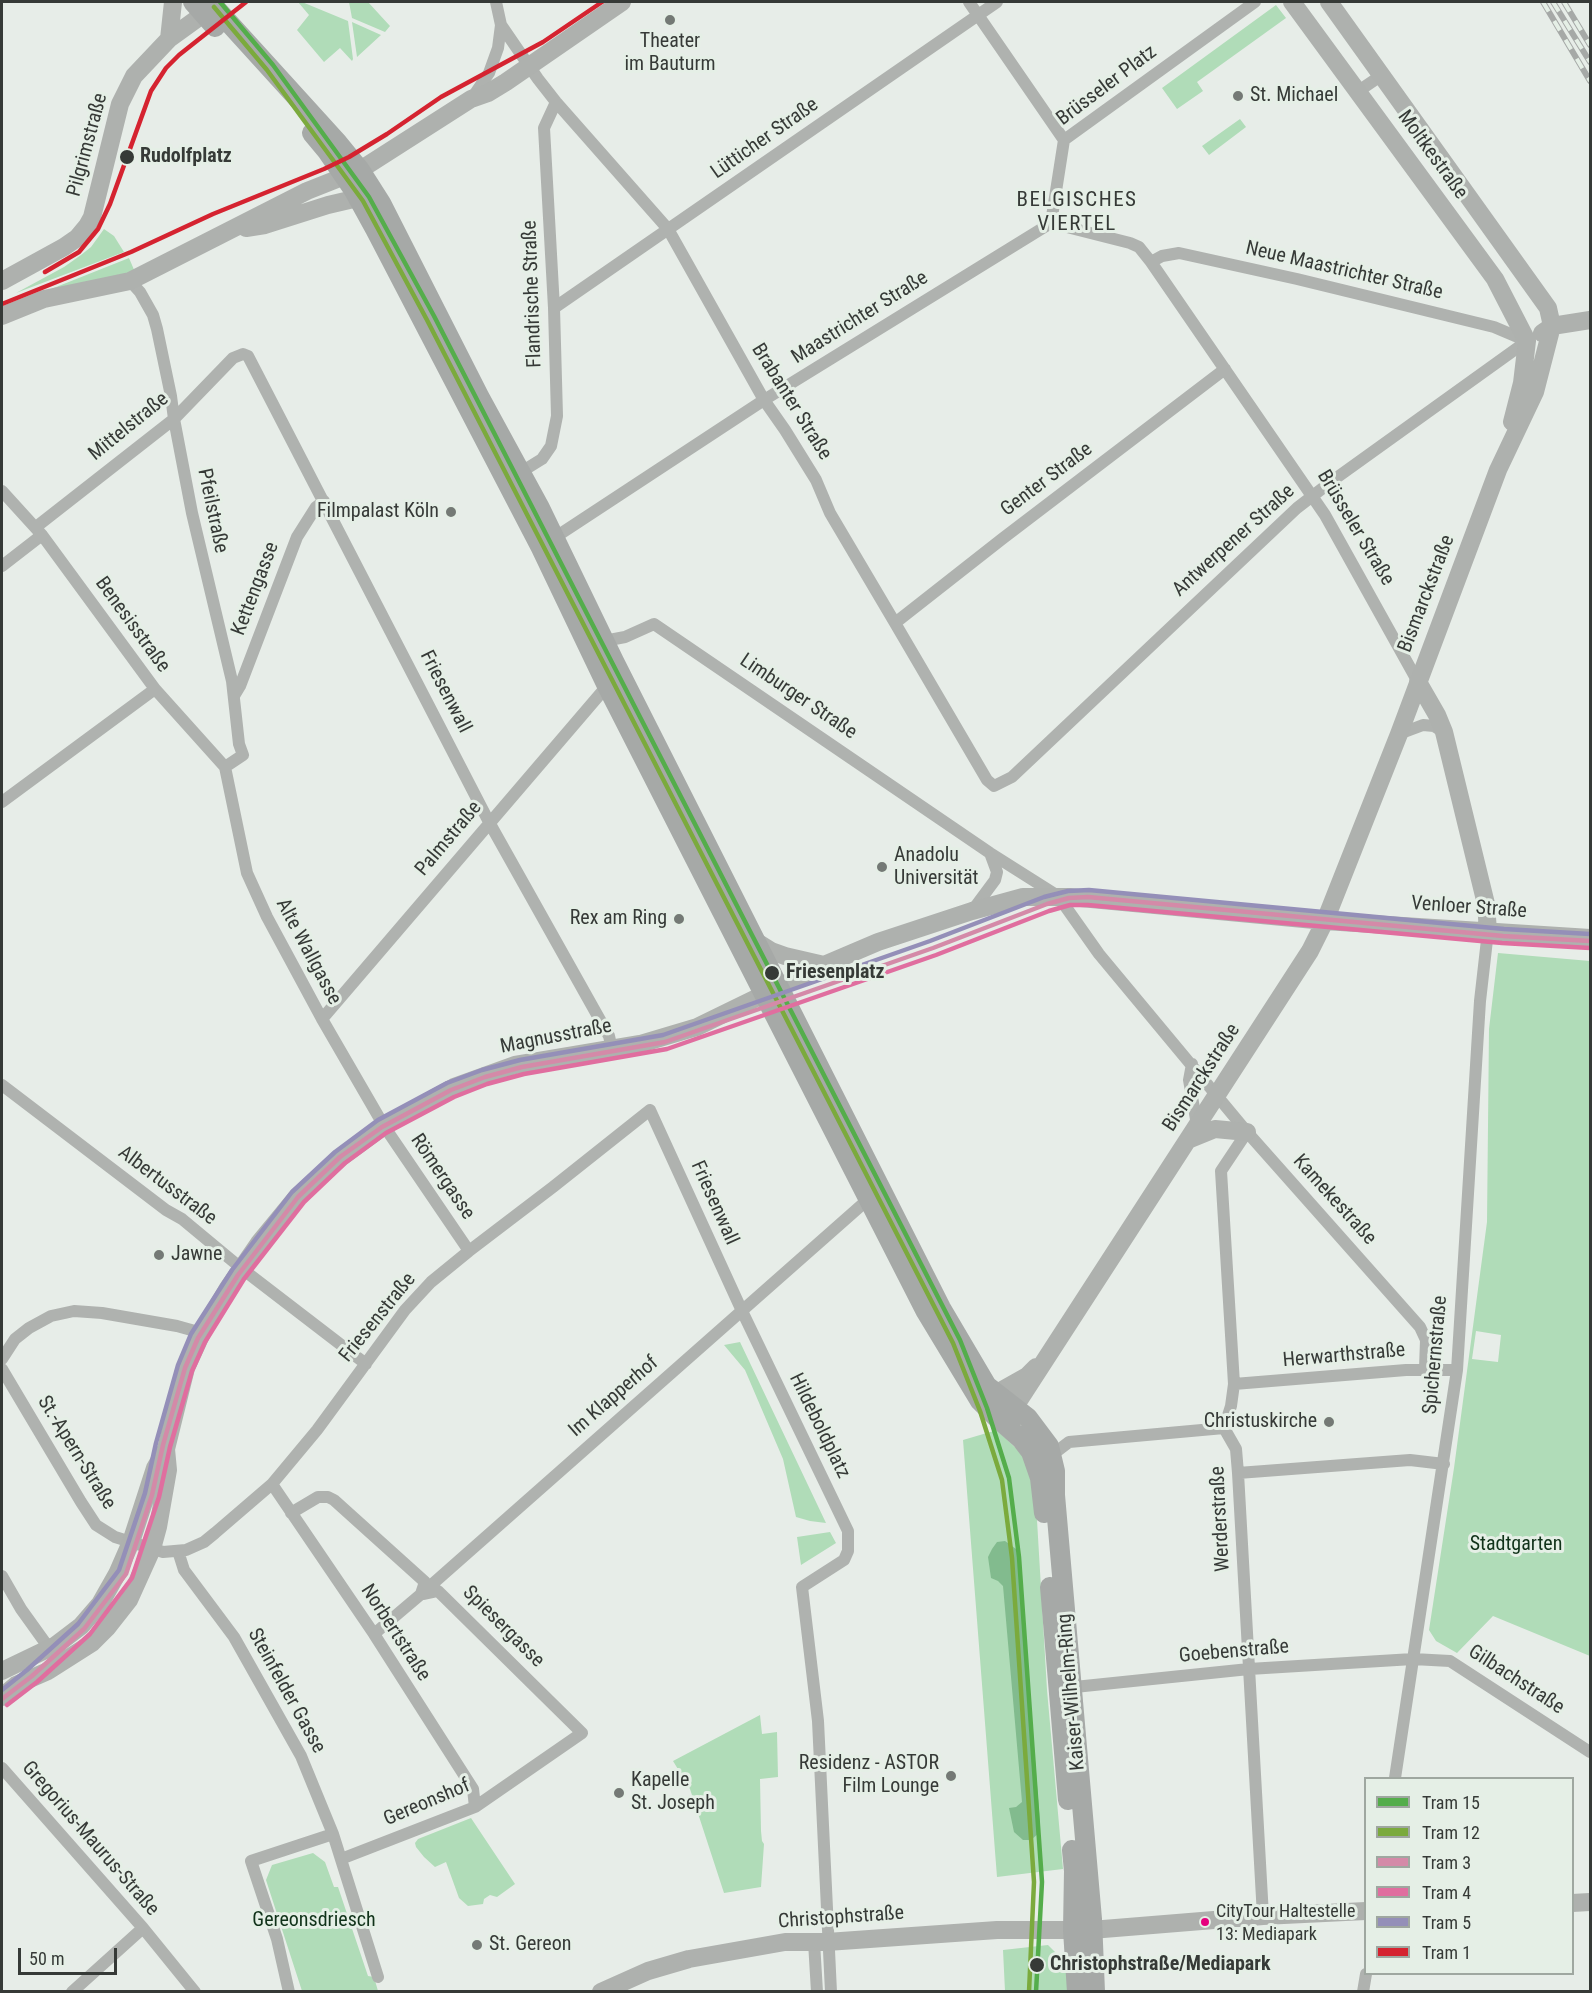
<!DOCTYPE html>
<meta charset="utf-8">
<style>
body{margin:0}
#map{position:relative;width:1592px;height:1993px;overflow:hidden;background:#e7ede8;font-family:"Roboto Condensed",sans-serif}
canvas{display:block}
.frame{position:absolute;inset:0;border:3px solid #363a37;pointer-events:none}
.legend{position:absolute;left:1364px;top:1777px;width:210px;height:198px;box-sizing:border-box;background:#e5efe6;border:2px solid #9fa7a0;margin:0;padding:8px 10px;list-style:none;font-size:18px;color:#363a37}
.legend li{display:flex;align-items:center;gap:12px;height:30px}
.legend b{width:30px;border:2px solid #9fa7a0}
.scale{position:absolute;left:18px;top:1948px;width:99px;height:27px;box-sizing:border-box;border:3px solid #363a37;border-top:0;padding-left:8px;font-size:18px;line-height:21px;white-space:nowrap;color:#363a37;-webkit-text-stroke:4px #e5efe6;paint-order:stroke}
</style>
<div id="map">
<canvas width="1592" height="1993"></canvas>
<div class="frame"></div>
<ul class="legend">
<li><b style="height:8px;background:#54ad4b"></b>Tram 15</li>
<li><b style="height:8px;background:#7baa3d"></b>Tram 12</li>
<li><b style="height:8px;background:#d48aa8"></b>Tram 3</li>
<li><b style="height:8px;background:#e06e9f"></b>Tram 4</li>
<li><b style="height:8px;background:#948fb8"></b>Tram 5</li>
<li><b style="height:8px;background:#d52330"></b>Tram 1</li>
</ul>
<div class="scale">50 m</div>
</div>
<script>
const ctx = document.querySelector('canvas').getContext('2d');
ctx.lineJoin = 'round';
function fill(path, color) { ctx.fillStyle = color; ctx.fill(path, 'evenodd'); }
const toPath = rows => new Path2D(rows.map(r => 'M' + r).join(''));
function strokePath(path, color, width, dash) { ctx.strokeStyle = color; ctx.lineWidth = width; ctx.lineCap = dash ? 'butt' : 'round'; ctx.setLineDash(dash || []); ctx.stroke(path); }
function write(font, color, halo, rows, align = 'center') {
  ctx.font = font + ' "Roboto Condensed",sans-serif'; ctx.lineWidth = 6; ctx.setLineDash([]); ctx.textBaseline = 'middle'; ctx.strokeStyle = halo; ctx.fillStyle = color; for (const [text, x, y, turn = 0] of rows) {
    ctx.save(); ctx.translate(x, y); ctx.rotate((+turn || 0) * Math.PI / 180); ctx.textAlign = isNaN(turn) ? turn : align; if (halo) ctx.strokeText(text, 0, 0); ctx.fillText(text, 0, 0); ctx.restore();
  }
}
fill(toPath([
 [298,2,302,2,348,21,353,59,352,61,340,48,324,62,297,30,309,15],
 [349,2,368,2,390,26,385,32,352,18],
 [1276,5,1286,18,1197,82,1203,91,1177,109,1162,88],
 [352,22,381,35,357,57],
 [1240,119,1246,127,1209,155,1202,146],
 [104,229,114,236,124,252,16,293,64,267,81,255,91,247],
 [129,258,135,272,36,295],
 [1498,953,1590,961,1590,1656,1493,1616,1457,1653,1436,1641,1429,1630,1454,1468,1487,1222,1489,1029],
 [1476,1331,1501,1335,1498,1362,1472,1359],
 [740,1342,826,1523,810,1521,796,1517,783,1459,745,1370,724,1345],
 [997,1430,1023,1455,1029,1465,1036,1503,1047,1690,1063,1869,997,1877,963,1440],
 [830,1532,836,1543,801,1565,797,1537],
 [760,1715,762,1734,777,1732,778,1777,760,1779,761,1831,762,1841,764,1844,761,1887,724,1893,690,1789,673,1761],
 [471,1818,515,1884,497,1897,490,1895,484,1899,483,1904,468,1906,459,1898,446,1862,435,1867,424,1857,416,1847,415,1843,418,1839],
 [313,1853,325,1862,334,1887,338,1887,368,1976,374,1977,378,1991,302,1991,266,1880,272,1865],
 [1048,1945,1065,1962,1067,1967,1070,1991,1005,1991,1003,1950]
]), '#b0dcb8');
fill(toPath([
 [1005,1541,1016,1549,1020,1570,1040,1823,1040,1832,1031,1840,1023,1840,1014,1832,1009,1808,1016,1807,1022,1802,1003,1586,998,1581,991,1578,988,1557,992,1549,997,1542]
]), '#82bb8e');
strokePath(toPath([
 [969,2,1064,140],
 [501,25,538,79,556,102,668,229,764,400,785,430,816,480,830,513,895,623,987,780,994,786,1012,777,1297,508,1332,481,1527,341,1494,327,1297,279,1179,253,1162,256,1151,262],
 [1357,92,1382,75],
 [472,98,489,73,498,48,501,25,496,2],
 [1051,223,1130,243,1139,247,1151,262,1325,515,1418,682],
 [1051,223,1064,140,1255,2],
 [130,281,140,292,153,315,157,329,171,396,174,419,192,513,232,681,239,744,243,755,225,767],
 [554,308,997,2],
 [521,472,542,459,551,446,557,416,554,308,544,128,556,102],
 [2,491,42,535,155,689,225,767,247,873,267,917,322,1019,384,1126,469,1251],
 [36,527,174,419,233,358,243,354,248,356,489,822,609,1036,612,1049],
 [551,540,764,400,1051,223],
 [2,566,42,535],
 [895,623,1002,539,1225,369],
 [598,640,604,641,625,637,654,624,990,853,1058,896,1099,954,1247,1132,1420,1327,1426,1340,1425,1369],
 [234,696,240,686,297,537,316,507,324,501],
 [1399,734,1423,725,1434,726,1444,732],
 [2,802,155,689],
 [972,911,995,880,997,872,990,853],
 [322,1019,607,686],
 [1192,1064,1189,1080,1197,1125],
 [2,1085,166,1210,182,1219,241,1268,366,1364],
 [1247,1132,1221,1171,1234,1384,1231,1406,1224,1428,1236,1449,1238,1473,1263,1916],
 [2,1359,15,1339,29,1328,51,1316,74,1311,102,1313,177,1326,202,1333],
 [2,1369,81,1502,96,1525,115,1537,163,1552,186,1550,204,1542,215,1533,272,1484,317,1430,405,1310,431,1282,469,1251,553,1187,650,1110,742,1311,848,1531,848,1551,844,1560,802,1587,818,1721,831,1992],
 [1234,1384,1406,1370,1457,1370],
 [1052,1455,1069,1442,1224,1428],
 [1238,1473,1410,1460,1444,1464],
 [272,1484,374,1634,473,1789,475,1807],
 [291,1513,318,1497,328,1497,334,1500,425,1582,421,1594],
 [178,1551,184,1570,234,1637,301,1756,333,1834,378,1977],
 [2,1576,21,1609,49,1648],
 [374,1634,420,1595,873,1195],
 [1065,1688,1249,1669,1413,1659,1450,1661,1590,1752],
 [2,1768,143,1928,195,1992],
 [1395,1778,1457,1370,1480,1001,1488,931],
 [341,1859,475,1807,582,1733,438,1591,424,1594],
 [814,1942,817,1992],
 [72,1992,143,1928],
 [289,1992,277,1939,251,1861,333,1834],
 [1363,1992,1366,1974]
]), '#afb2af', 12);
strokePath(toPath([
 [1292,2,1495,279,1527,341],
 [169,39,173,2],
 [246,228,265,225,328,205,358,198],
 [2,281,64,247,77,238,87,226,92,217,120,104,134,76,169,39,216,5],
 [2,316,44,299,130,281,307,191,360,170,471,99,488,93,506,82,622,2],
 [1542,333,1552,326,1590,320],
 [1512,422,1522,383,1527,341],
 [1418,682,1437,715,1444,732,1486,904,1488,931],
 [755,941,771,951,785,956,824,965],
 [1188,1140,1215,1129,1247,1132],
 [995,1394,1027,1376,1036,1367],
 [1012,1421,1014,1408,1310,951,1325,921,1399,734,1498,470,1535,392,1552,326,1548,308,1329,2],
 [2,1671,56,1645,81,1626,100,1604,117,1574,131,1542,155,1468,166,1449,186,1368,202,1333,228,1288,259,1243,296,1198,339,1159,384,1126,454,1087,515,1065,640,1044,697,1027,824,965,878,942,972,911,1023,897,1070,897,1325,921,1590,938],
 [2,1697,16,1685,48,1671,92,1643,107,1628,129,1600,152,1549,158,1527,168,1470,166,1449],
 [1572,1903,1590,1902],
 [601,1992,648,1971,689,1959,785,1942,827,1942,997,1930,1091,1930,1263,1916,1366,1911]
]), '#aeb1ae', 18);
strokePath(toPath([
 [193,2,215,27],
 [210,2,338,143,360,170,381,203,479,396,540,508,614,661,941,1308,987,1386,1028,1418,1049,1446,1055,1471,1055,1495,1092,1919,1095,1992],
 [312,133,327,151,353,189,375,229,541,548,607,686,925,1310,980,1401,995,1416,1021,1439,1031,1452,1040,1478,1044,1513],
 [1050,1587,1068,1800],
 [1072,1850,1074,1871,1073,1930,1077,1992]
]), '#a6a9a7', 20);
const rail = toPath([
 [1543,2,1590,81],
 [1553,2,1590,62],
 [1564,2,1590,45]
]);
strokePath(rail, '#a6a9a7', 6);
strokePath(rail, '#e5efe6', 4, [11]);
strokePath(toPath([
 [220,2,273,65,369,197,434,316,960,1340,987,1408,1009,1478,1019,1557,1042,1882,1036,1992]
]), '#54ad4b', 4.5);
strokePath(toPath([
 [214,7,267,70,363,201,427,320,953,1343,980,1411,1002,1480,1012,1558,1034,1882,1029,1992]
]), '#7baa3d', 4.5);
strokePath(toPath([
 [2,1699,32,1676,84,1629,126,1574,152,1495,163,1445,185,1368,198,1338,238,1275,298,1197,340,1157,382,1127,451,1090,485,1077,522,1067,665,1042,933,948,1047,904,1069,898,1088,897,1503,936,1590,941]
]), '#d48aa8', 4.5);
strokePath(toPath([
 [7,1705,37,1682,90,1634,132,1578,159,1497,170,1447,192,1371,205,1342,244,1279,304,1202,345,1163,386,1133,454,1097,487,1084,524,1074,667,1049,936,955,1049,911,1070,905,1088,905,1502,943,1590,948]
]), '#e06e9f', 4.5);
strokePath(toPath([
 [2,1690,27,1670,78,1624,119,1570,145,1493,156,1443,178,1365,191,1334,232,1270,292,1192,335,1152,378,1120,447,1083,482,1070,520,1060,663,1035,930,941,1044,897,1068,891,1089,890,1504,929,1590,934]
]), '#948fb8', 4.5);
strokePath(toPath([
 [45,272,79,252,98,229,110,204,151,91,166,68,179,55,246,2],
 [2,304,131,252,213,214,324,169,349,157,387,134,441,97,543,42,602,2]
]), '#d52330', 4.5);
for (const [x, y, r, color] of [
 [670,20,6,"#747975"],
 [1238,96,6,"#747975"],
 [127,157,8,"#363a37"],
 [451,512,6,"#747975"],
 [882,867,6,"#747975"],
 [679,919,6,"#747975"],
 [772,973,8,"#363a37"],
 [159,1255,6,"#747975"],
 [1329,1422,6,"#747975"],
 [951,1776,6,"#747975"],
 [619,1793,6,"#747975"],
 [1205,1922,5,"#e5007d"],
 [477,1945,6,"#747975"],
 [1037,1965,8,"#363a37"]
]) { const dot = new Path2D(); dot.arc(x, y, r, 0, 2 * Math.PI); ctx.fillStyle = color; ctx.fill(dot); strokePath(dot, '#e5efe6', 2); }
write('18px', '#363a37', '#e5efe6', [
 ["CityTour Haltestelle",1216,1912],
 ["13: Mediapark",1216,1935]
], 'left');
write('20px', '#363a37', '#e5efe6', [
 ["Theater",670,42,"center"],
 ["im Bauturm",670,65,"center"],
 ["St. Michael",1250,96],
 ["Filmpalast Köln",439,512,"right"],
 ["Anadolu",894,856],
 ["Universität",894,879],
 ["Rex am Ring",667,919,"right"],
 ["Jawne",171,1255],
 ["Christuskirche",1317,1422,"right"],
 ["Residenz - ASTOR",939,1764,"right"],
 ["Film Lounge",939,1787,"right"],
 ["Kapelle",631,1781],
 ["St. Joseph",631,1804],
 ["St. Gereon",489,1945]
], 'left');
write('20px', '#363a37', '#e5efe6', [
 ["Brüsseler Platz",1107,86,-37],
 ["Lütticher Straße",765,139,-35],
 ["Pilgrimstraße",88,145,-75],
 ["Moltkestraße",1432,155,54],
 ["Neue Maastrichter Straße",1344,271,13],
 ["Flandrische Straße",533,294,-92],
 ["Maastrichter Straße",860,318,-32],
 ["Brabanter Straße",791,402,58],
 ["Mittelstraße",129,427,-39],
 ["Genter Straße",1047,480,-37],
 ["Pfeilstraße",212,511,78],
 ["Brüsseler Straße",1355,528,59],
 ["Antwerpener Straße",1234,541,-42],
 ["Kettengasse",256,589,-69],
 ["Bismarckstraße",1427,594,-69],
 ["Benesisstraße",132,625,54],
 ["Friesenwall",445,692,63],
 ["Limburger Straße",798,697,34],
 ["Palmstraße",449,839,-50],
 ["Venloer Straße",1469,908,4],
 ["Alte Wallgasse",308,952,62],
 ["Magnusstraße",556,1037,-11],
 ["Bismarckstraße",1202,1078,-57],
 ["Römergasse",442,1177,56],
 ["Albertusstraße",167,1186,37],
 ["Kamekestraße",1334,1200,48],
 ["Friesenwall",714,1203,66],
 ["Friesenstraße",378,1318,-51],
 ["Spichernstraße",1436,1355,-85],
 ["Herwarthstraße",1344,1356,-5],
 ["Im Klapperhof",614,1397,-41],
 ["Hildeboldplatz",819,1426,64],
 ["St.-Apern-Straße",76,1453,58],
 ["Werderstraße",1221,1519,-93],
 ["Spiesergasse",503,1627,45],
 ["Norbertstraße",395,1633,57],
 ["Goebenstraße",1234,1652,-5],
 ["Gilbachstraße",1516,1680,33],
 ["Steinfelder Gasse",286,1691,61],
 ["Kaiser-Wilhelm-Ring",1072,1692,-95],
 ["Gereonshof",427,1803,-23],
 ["Gregorius-Maurus-Straße",90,1839,49],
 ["Christophstraße",841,1918,-4]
]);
write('bold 20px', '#363a37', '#e5efe6', [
 ["Rudolfplatz",140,157],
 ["Friesenplatz",786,973],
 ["Christophstraße/Mediapark",1050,1965]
], 'left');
write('20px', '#103219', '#e5efe6', [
 ["Stadtgarten",1516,1545],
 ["Gereonsdriesch",314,1921]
]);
ctx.letterSpacing = '1.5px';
write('21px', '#363a37', '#e5efe6', [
 ["BELGISCHES",1077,201],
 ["VIERTEL",1077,225]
]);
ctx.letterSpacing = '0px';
</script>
